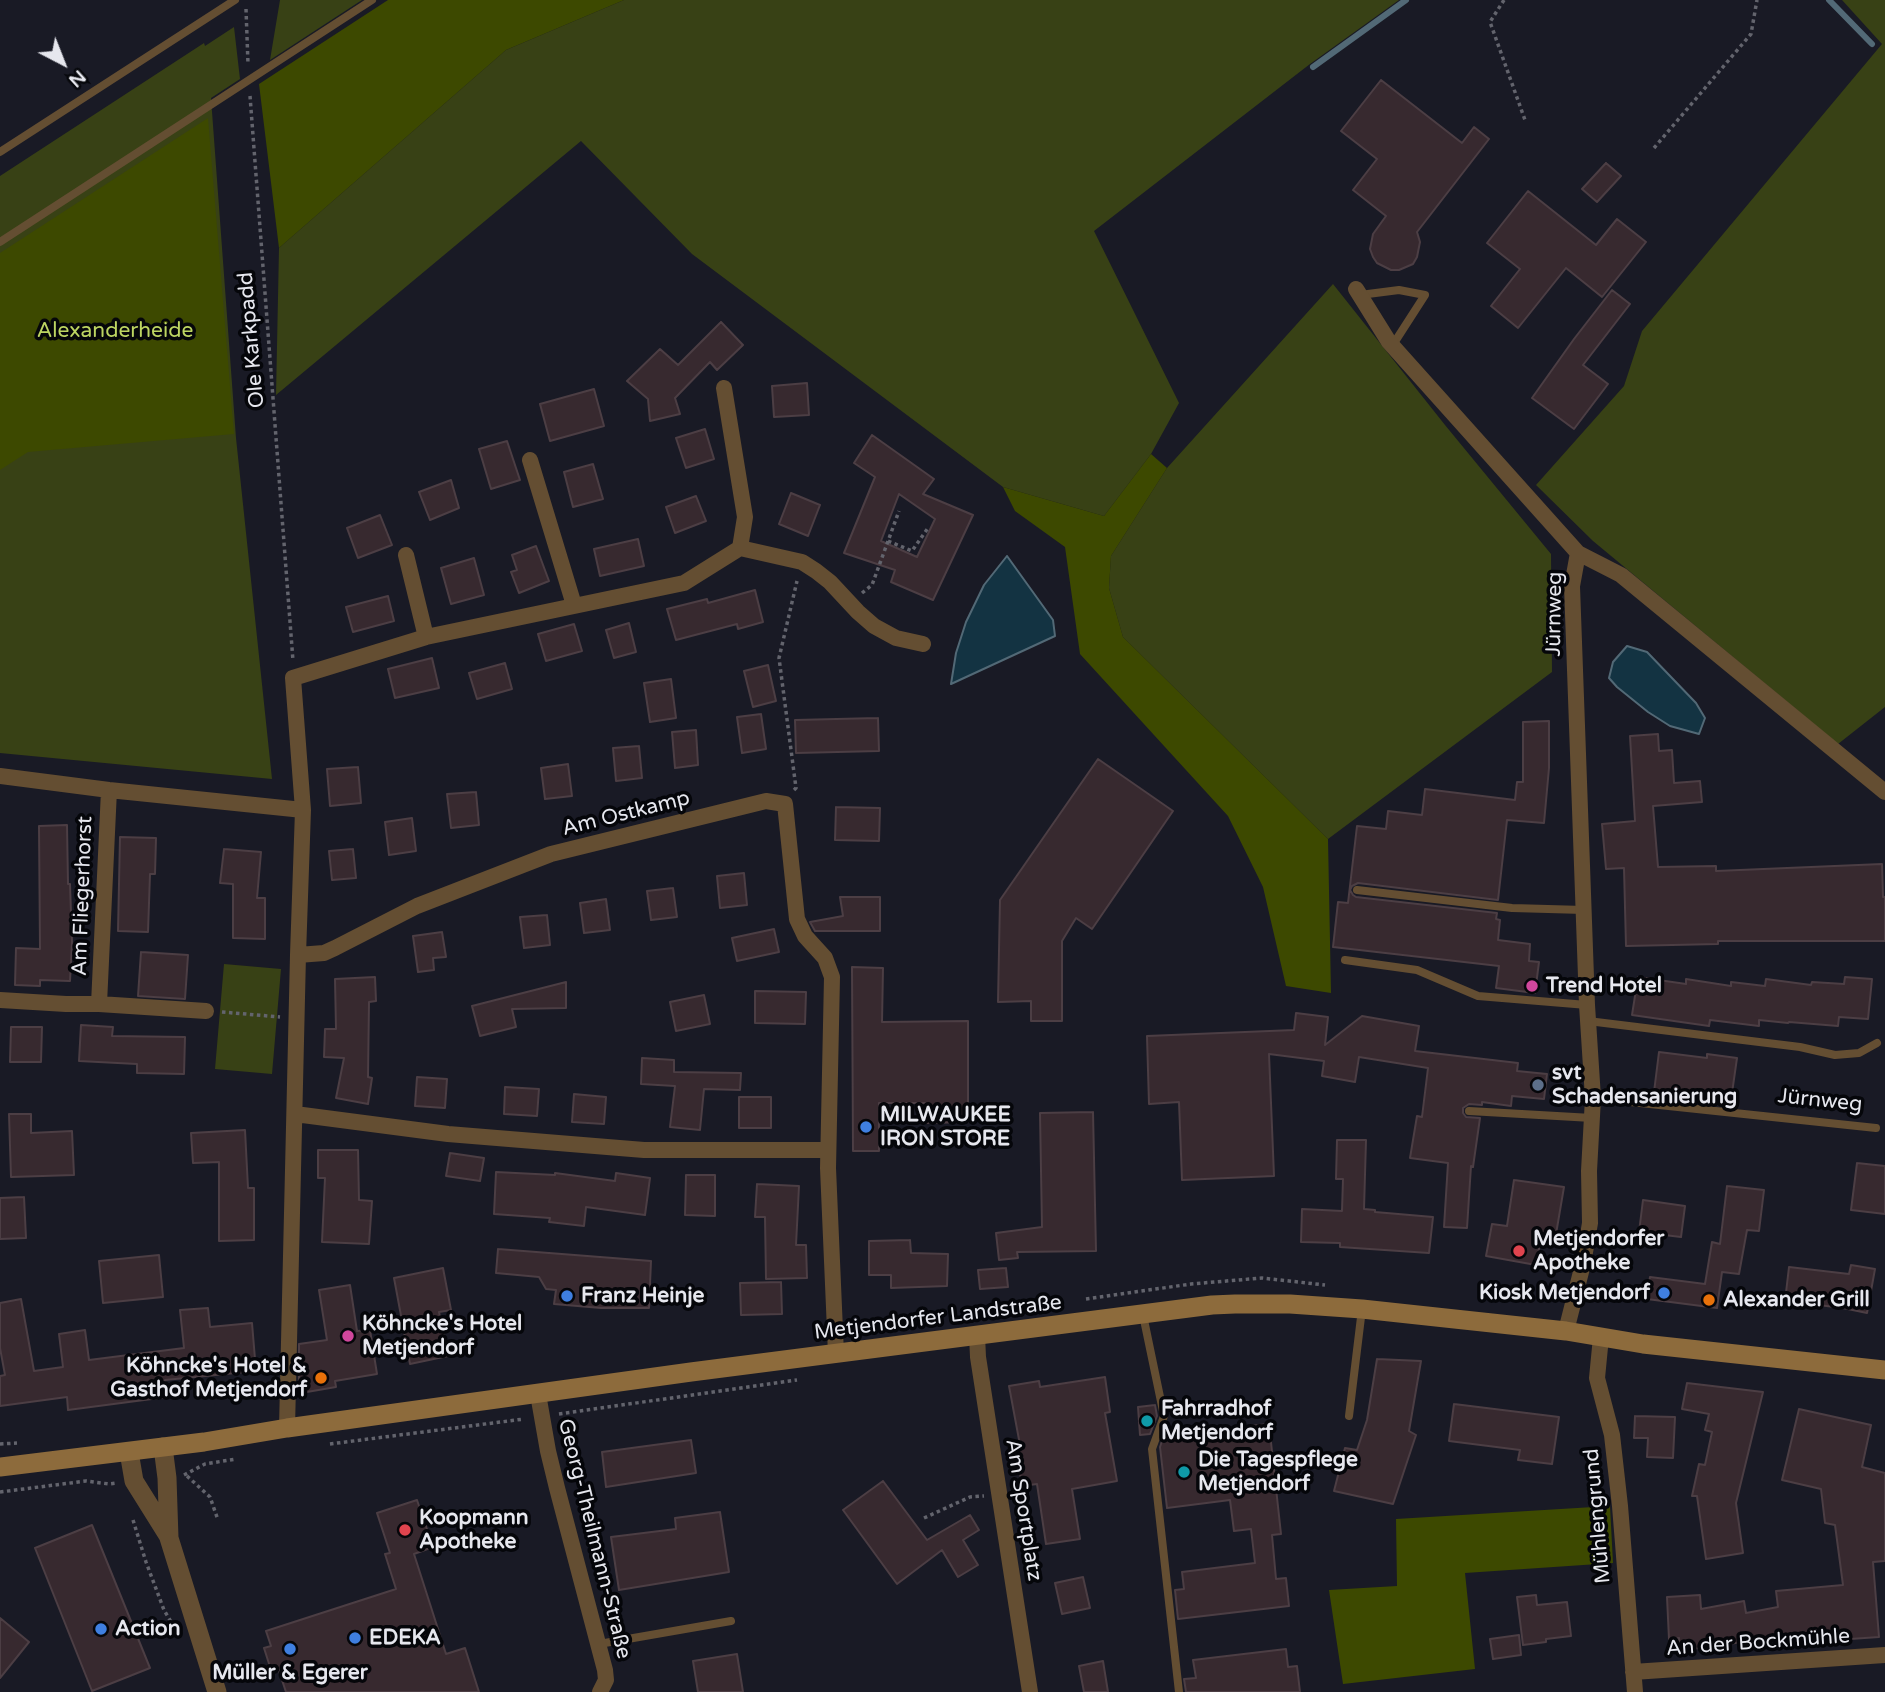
<!DOCTYPE html>
<meta charset="utf-8">
<style>
body{margin:0}
#map{position:relative;width:1885px;height:1692px;overflow:hidden;background:#191a25;font-family:"Varela Round",sans-serif}
canvas{display:block}
.north{position:absolute;left:28px;top:28px;width:70px;height:70px;-webkit-text-stroke:5px #05060a;paint-order:stroke;rotate:138deg;font-size:19px;font-weight:700;line-height:28px;text-align:center;color:#e6e7ee}
.north::after{content:'';display:block;margin:auto;width:24px;height:32px;background:#e6e7ee;clip-path:polygon(50% 0,100% 100%,50% 72%,0 100%)}
</style>
<div id="map">
<canvas width="1885" height="1692"></canvas>
<div class="north">N</div>
</div>
<script>
const ctx = document.querySelector('canvas').getContext('2d');
ctx.lineJoin = 'round';
function fill(path, color) { ctx.fillStyle = color; ctx.fill(path, 'evenodd'); }
const toPath = rows => new Path2D(rows.map(r => 'M' + r).join(''));
function strokePath(path, color, width, dash) { ctx.strokeStyle = color; ctx.lineWidth = width; ctx.lineCap = dash ? 'butt' : 'round'; ctx.setLineDash(dash || []); ctx.stroke(path); }
function write(font, color, halo, rows, align = 'center') {
  ctx.font = font + ' "Varela Round",sans-serif'; ctx.lineWidth = 7; ctx.setLineDash([]); ctx.textBaseline = 'middle'; ctx.strokeStyle = halo; ctx.fillStyle = color; for (const [text, x, y, turn = 0] of rows) {
    ctx.save(); ctx.translate(x, y); ctx.rotate((+turn || 0) * Math.PI / 180); ctx.textAlign = isNaN(turn) ? turn : align; if (halo) ctx.strokeText(text, 0, 0); ctx.fillText(text, 0, 0); ctx.restore();
  }
}
fill(toPath([
 [280,0,362,0,270,60],
 [624,0,1399,0,1310,64,1094,231,1179,403,1151,454,1104,516,1003,487,692,254,581,141,276,395,279,248,506,50],
 [1842,0,1885,0,1885,707,1838,744,1593,541,1536,485,1624,386,1642,331,1882,44],
 [234,27,240,79,211,98,236,438,272,779,0,753,0,176,204,43,205,46],
 [1333,284,1445,425,1551,554,1552,672,1328,839,1123,637,1109,588,1111,556,1167,468],
 [224,964,281,969,272,1074,215,1069]
]), '#384115');
fill(toPath([
 [388,0,624,0,506,50,279,248,259,84],
 [208,118,234,434,28,452,0,470,0,253],
 [1151,454,1167,468,1111,556,1109,588,1123,637,1328,839,1331,993,1286,986,1263,887,1228,816,1080,654,1065,547,1015,511,1003,487,1104,516],
 [1610,1506,1613,1563,1465,1573,1475,1669,1343,1684,1329,1590,1397,1586,1396,1519]
]), '#3d4900');
const water = toPath([
 [1007,556,1053,620,1055,636,951,684,956,653,966,622,984,585,1007,556],
 [1627,646,1647,652,1696,703,1705,718,1699,734,1670,726,1648,712,1617,687,1609,678,1613,662,1627,646]
]);
fill(water, '#133342');
strokePath(water, '#526976', 2);
strokePath(toPath([
 [1829,0,1872,44],
 [1313,67,1406,0]
]), '#526976', 6);
const building = toPath([
 [1381,80,1462,143,1474,127,1489,139,1417,232,1420,242,1417,257,1413,264,1399,270,1391,270,1377,263,1373,257,1370,249,1373,234,1386,216,1353,190,1377,159,1341,131,1381,80],
 [1606,163,1621,176,1597,202,1582,189,1606,163],
 [1528,191,1596,245,1617,219,1646,242,1602,297,1566,268,1518,328,1491,306,1520,269,1487,243,1528,191],
 [1612,290,1630,304,1583,365,1608,384,1574,429,1532,398,1574,339,1612,290],
 [721,322,743,345,717,370,710,362,675,398,680,414,650,421,648,399,627,381,660,349,678,365,721,322],
 [807,383,809,415,774,417,772,386,807,383],
 [594,389,604,426,550,441,540,404,594,389],
 [705,429,714,459,686,468,676,438,705,429],
 [872,435,934,479,923,494,973,515,933,600,891,582,895,570,844,553,875,477,854,463,872,435],
 [899,494,935,519,917,557,881,541,899,494],
 [507,441,520,480,491,489,479,449,507,441],
 [593,464,603,499,573,507,564,472,593,464],
 [451,480,459,508,430,520,419,492,451,480],
 [791,493,820,505,808,536,779,524,791,493],
 [696,496,706,521,675,533,666,507,696,496],
 [380,515,392,545,358,558,347,528,380,515],
 [638,539,644,566,600,576,594,549,638,539],
 [536,546,549,581,519,593,511,572,517,570,512,555,536,546],
 [474,558,484,595,451,604,441,568,474,558],
 [755,590,763,622,738,629,737,624,676,640,667,609,707,599,708,603,755,590],
 [388,596,394,621,353,632,346,607,388,596],
 [629,623,636,652,614,658,606,630,629,623],
 [574,624,582,651,546,661,538,634,574,624],
 [432,658,439,688,395,698,388,669,432,658],
 [505,663,512,689,477,699,469,673,505,663],
 [768,665,776,701,753,707,744,671,768,665],
 [671,679,676,718,650,722,644,683,671,679],
 [761,714,766,749,742,753,737,717,761,714],
 [878,718,879,751,796,753,795,720,878,718],
 [1549,721,1549,768,1544,823,1507,820,1498,900,1358,883,1352,886,1350,890,1353,895,1356,897,1497,913,1496,919,1500,920,1498,940,1530,944,1529,961,1539,962,1535,993,1496,988,1499,966,1333,947,1338,902,1348,903,1357,826,1386,829,1388,811,1422,815,1425,789,1515,800,1517,782,1523,782,1523,722,1549,721],
 [696,730,698,765,675,768,672,732,696,730],
 [1658,734,1659,751,1672,750,1674,783,1700,781,1702,802,1653,806,1658,867,1716,866,1716,871,1882,864,1883,897,1885,897,1885,941,1718,941,1718,944,1626,946,1624,868,1606,869,1602,824,1635,821,1630,736,1658,734],
 [639,746,642,778,616,781,613,748,639,746],
 [1098,759,1173,811,1092,929,1076,918,1062,941,1062,1021,1031,1021,1031,1001,998,1002,1000,900,1098,759],
 [568,764,572,796,545,799,541,768,568,764],
 [358,767,361,803,330,806,327,769,358,767],
 [476,792,479,825,451,828,447,794,476,792],
 [836,807,880,808,879,841,835,840,836,807],
 [412,818,416,851,389,855,385,822,412,818],
 [67,825,68,884,70,884,72,942,70,981,40,980,40,986,15,985,16,948,40,949,39,826,67,825],
 [120,837,156,838,155,874,150,874,148,932,118,931,120,837],
 [224,849,261,852,257,898,265,898,265,939,233,938,233,884,220,883,224,849],
 [353,849,356,878,332,880,329,851,353,849],
 [744,873,747,905,720,908,717,876,744,873],
 [673,888,677,917,651,920,647,891,673,888],
 [840,897,880,897,880,931,815,931,810,922,843,916,840,897],
 [606,899,610,930,584,933,580,903,606,899],
 [547,915,550,945,524,948,520,917,547,915],
 [774,929,779,952,737,961,732,938,774,929],
 [442,932,446,957,433,958,434,970,418,972,413,936,442,932],
 [141,952,188,955,185,999,138,996,141,952],
 [852,967,883,968,882,1022,968,1021,968,1122,926,1123,925,1103,879,1103,879,1151,853,1151,852,967],
 [375,977,376,1001,369,1002,368,1077,372,1078,368,1104,336,1098,344,1058,324,1057,325,1029,336,1029,335,979,375,977],
 [1638,977,1686,984,1686,979,1731,986,1731,982,1765,986,1766,979,1811,985,1812,982,1844,984,1845,977,1872,979,1868,1019,1839,1017,1838,1026,1789,1022,1788,1023,1759,1020,1759,1026,1710,1020,1709,1026,1632,1015,1638,977],
 [566,982,566,1008,512,1009,516,1027,480,1036,472,1006,566,982],
 [755,991,806,992,805,1024,755,1023,755,991],
 [704,995,710,1024,676,1031,670,1002,704,995],
 [1296,1013,1328,1017,1325,1045,1362,1016,1419,1026,1415,1051,1518,1063,1517,1071,1547,1074,1544,1099,1512,1096,1511,1106,1482,1102,1482,1105,1469,1104,1463,1108,1463,1113,1466,1117,1480,1118,1473,1167,1471,1166,1467,1228,1444,1227,1448,1163,1410,1158,1417,1116,1422,1117,1428,1068,1359,1057,1355,1082,1322,1076,1324,1061,1269,1054,1274,1176,1182,1180,1179,1102,1149,1104,1147,1036,1294,1030,1296,1013],
 [81,1025,113,1027,112,1036,185,1037,184,1074,137,1073,137,1064,79,1061,81,1025],
 [11,1027,42,1027,41,1062,10,1062,11,1027],
 [1659,1052,1707,1058,1707,1054,1737,1058,1731,1100,1681,1093,1680,1095,1654,1092,1659,1052],
 [642,1058,674,1060,674,1072,741,1073,740,1090,704,1089,700,1130,670,1127,675,1086,641,1084,642,1058],
 [417,1077,447,1079,445,1108,415,1106,417,1077],
 [505,1087,539,1089,537,1116,504,1114,505,1087],
 [574,1094,606,1097,604,1124,572,1122,574,1094],
 [739,1097,771,1097,771,1128,739,1128,739,1097],
 [1093,1112,1096,1251,1017,1252,1018,1258,999,1260,996,1233,1042,1227,1040,1113,1093,1112],
 [9,1114,31,1114,31,1133,72,1131,74,1175,11,1177,9,1114],
 [245,1130,248,1188,254,1188,254,1240,219,1241,219,1162,193,1163,191,1133,245,1130],
 [1337,1140,1366,1140,1364,1209,1375,1210,1375,1212,1433,1217,1429,1253,1340,1247,1340,1243,1301,1242,1302,1209,1342,1211,1343,1179,1336,1179,1337,1140],
 [318,1150,358,1150,359,1200,372,1201,369,1244,322,1242,325,1178,318,1178,318,1150],
 [450,1153,484,1158,480,1181,446,1176,450,1153],
 [1857,1163,1885,1166,1885,1214,1851,1210,1857,1163],
 [496,1172,555,1175,555,1173,615,1181,616,1173,650,1178,645,1215,586,1207,584,1226,549,1222,550,1218,494,1214,496,1172],
 [686,1175,715,1175,715,1216,685,1215,686,1175],
 [1514,1180,1564,1187,1556,1234,1542,1232,1536,1265,1486,1256,1492,1224,1507,1226,1514,1180],
 [757,1184,799,1186,796,1245,806,1245,807,1278,766,1279,765,1217,755,1217,757,1184],
 [1727,1186,1764,1190,1759,1231,1747,1230,1739,1274,1722,1272,1717,1308,1647,1299,1650,1277,1705,1284,1712,1242,1720,1244,1727,1186],
 [24,1197,26,1238,0,1239,0,1198,24,1197],
 [1643,1200,1685,1206,1681,1237,1639,1232,1643,1200],
 [910,1240,911,1253,948,1254,947,1286,891,1288,891,1275,869,1275,869,1241,910,1240],
 [498,1249,651,1261,649,1308,601,1308,554,1304,556,1290,546,1289,539,1277,496,1273,498,1249],
 [159,1255,163,1297,103,1303,99,1261,159,1255],
 [1851,1265,1875,1269,1867,1313,1843,1308,1785,1301,1789,1267,1849,1274,1851,1265],
 [443,1268,451,1310,439,1312,448,1356,410,1364,394,1278,443,1268],
 [1006,1268,1008,1287,980,1289,978,1270,1006,1268],
 [781,1282,782,1314,741,1315,740,1283,781,1282],
 [350,1285,357,1331,370,1330,377,1374,335,1381,336,1387,301,1393,299,1380,299,1344,327,1340,319,1290,350,1285],
 [21,1299,34,1371,63,1367,59,1334,85,1330,89,1360,184,1348,180,1310,208,1308,210,1327,252,1323,256,1371,165,1380,167,1397,68,1410,67,1397,0,1406,0,1376,5,1375,0,1348,0,1303,21,1299],
 [1377,1359,1421,1361,1409,1431,1416,1435,1393,1504,1334,1491,1345,1448,1357,1450,1367,1420,1377,1359],
 [1105,1377,1110,1412,1105,1413,1117,1481,1072,1489,1080,1539,1046,1544,1037,1484,1022,1486,1016,1446,1020,1445,1009,1386,1039,1381,1040,1387,1105,1377],
 [1687,1383,1763,1392,1736,1503,1743,1553,1706,1559,1697,1496,1692,1496,1699,1464,1705,1465,1712,1432,1705,1430,1709,1414,1682,1409,1687,1383],
 [1454,1404,1559,1417,1552,1464,1518,1460,1520,1450,1449,1441,1454,1404],
 [1155,1405,1157,1416,1150,1434,1140,1435,1138,1407,1155,1405],
 [1799,1409,1871,1425,1862,1467,1885,1473,1885,1561,1873,1562,1879,1637,1807,1642,1806,1634,1780,1636,1780,1635,1713,1647,1679,1650,1679,1638,1669,1639,1667,1597,1700,1595,1701,1609,1744,1601,1746,1613,1778,1607,1776,1591,1843,1585,1835,1525,1825,1523,1821,1489,1782,1480,1799,1409],
 [1635,1416,1675,1417,1673,1458,1647,1457,1648,1438,1634,1438,1635,1416],
 [1269,1424,1281,1534,1272,1535,1276,1579,1286,1578,1289,1606,1178,1619,1175,1590,1184,1589,1182,1572,1255,1563,1251,1529,1234,1531,1230,1500,1167,1508,1160,1447,1162,1441,1200,1436,1201,1441,1242,1436,1241,1427,1269,1424],
 [691,1440,696,1473,606,1487,602,1452,691,1440],
 [883,1481,927,1540,970,1515,979,1530,963,1540,978,1565,958,1577,942,1550,897,1584,843,1510,883,1481],
 [417,1500,433,1547,414,1554,446,1654,465,1648,479,1692,286,1692,278,1668,271,1670,264,1648,271,1646,266,1631,396,1589,385,1554,390,1553,377,1513,417,1500],
 [720,1512,729,1572,619,1590,611,1537,676,1529,675,1518,720,1512],
 [92,1525,150,1668,92,1691,35,1548,92,1525],
 [1083,1577,1090,1608,1062,1614,1055,1583,1083,1577],
 [1536,1595,1537,1605,1567,1602,1571,1636,1546,1639,1546,1642,1523,1645,1517,1597,1536,1595],
 [0,1618,29,1642,0,1678,0,1618],
 [1519,1635,1521,1655,1493,1659,1490,1639,1519,1635],
 [1286,1649,1288,1667,1297,1666,1300,1692,1186,1692,1184,1679,1196,1678,1193,1660,1286,1649],
 [737,1654,743,1692,698,1692,693,1661,737,1654],
 [1103,1661,1108,1692,1084,1692,1079,1666,1103,1661]
]);
fill(building, '#37292f');
strokePath(building, '#4c3e44', 2);
strokePath(toPath([
 [1504,0,1490,22,1525,120],
 [246,9,248,64],
 [250,96,293,661],
 [1654,148,1751,34,1757,0],
 [888,541,912,551,928,528],
 [862,593,872,585,899,511],
 [794,790,796,788,779,658,797,581],
 [222,1012,280,1017],
 [1086,1299,1191,1284,1262,1278,1325,1285],
 [559,1414,797,1380],
 [0,1444,17,1443],
 [330,1444,524,1419],
 [184,1475,205,1464,236,1459],
 [187,1476,210,1497,218,1520],
 [0,1492,86,1481,109,1484,117,1483],
 [924,1518,970,1497,984,1496],
 [133,1520,146,1562,164,1610,174,1627]
]), '#63646d', 3.5, [3.5, 3.5]);
strokePath(toPath([
 [0,152,235,0],
 [0,242,372,0],
 [1360,295,1399,290,1425,295,1396,340,1390,342],
 [1357,890,1512,908,1584,910],
 [1345,960,1417,970,1478,996,1587,1005],
 [1588,1021,1800,1047,1835,1055,1859,1053,1877,1043],
 [1593,1098,1876,1128],
 [1469,1111,1592,1118],
 [1143,1315,1164,1416,1152,1449,1179,1692],
 [1349,1416,1362,1309],
 [599,1644,731,1621]
]), '#644e32', 8);
strokePath(toPath([
 [1356,289,1389,342,1578,553,1572,586,1587,1005,1593,1098,1589,1171,1590,1223,1583,1264,1566,1331],
 [724,388,745,517,740,548],
 [530,460,574,605],
 [1578,553,1621,575,1885,792],
 [406,555,426,637],
 [0,776,109,790,303,810],
 [298,955,324,953,335,948,417,906,551,854,766,801,785,804,797,919,805,936,825,958,832,977,828,1168,836,1354],
 [0,1000,66,1004,99,1004,109,790],
 [99,1004,206,1011],
 [295,1114,448,1134,644,1150,827,1150],
 [977,1335,978,1357,1030,1692],
 [1601,1337,1597,1378,1612,1435,1620,1506,1635,1692],
 [538,1394,548,1451,557,1488,605,1670,606,1680,600,1692],
 [287,1428,298,955,303,810,293,678,426,637,684,583,740,548,802,562,816,571,830,582,858,612,874,626,896,638,923,644],
 [1633,1672,1885,1655]
]), '#644e32', 16);
strokePath(toPath([
 [163,1447,167,1478,169,1538,217,1692],
 [129,1452,134,1481,169,1537]
]), '#644e32', 19);
strokePath(toPath([
 [0,1467,204,1442,287,1428,691,1372,1212,1305,1235,1304,1290,1304,1362,1309,1566,1331,1643,1344,1885,1370]
]), '#8d6b3c', 19);
for (const [x, y, r, color] of [
 [1532,986,7,"#d1479c"],
 [1538,1085,7,"#5c6f8a"],
 [866,1127,7,"#3f7fe0"],
 [1519,1251,7,"#e0444e"],
 [1664,1293,7,"#3f7fe0"],
 [567,1296,7,"#3f7fe0"],
 [1709,1300,7,"#e8710a"],
 [348,1336,7,"#d1479c"],
 [321,1378,7,"#e8710a"],
 [1147,1421,7,"#0f9aa8"],
 [1184,1472,7,"#0f9aa8"],
 [405,1530,7,"#e0444e"],
 [101,1629,7,"#3f7fe0"],
 [355,1638,7,"#3f7fe0"],
 [290,1649,7,"#3f7fe0"]
]) { const dot = new Path2D(); dot.arc(x, y, r, 0, 2 * Math.PI); ctx.fillStyle = color; ctx.fill(dot); strokePath(dot, '#05060a', 2.5); }
write('21px', '#bdd562', '#05060a', [
 ["Alexanderheide",115,331]
]);
write('21px', '#e6e7ee', '#05060a', [
 ["Ole Karkpadd",252,340,-95],
 ["Jürnweg",1555,614,-89],
 ["Am Ostkamp",626,814,-14],
 ["Am Fliegerhorst",83,896,-88],
 ["Jürnweg",1820,1101,6],
 ["Metjendorfer Landstraße",938,1318,-7],
 ["Am Sportplatz",1023,1510,81],
 ["Mühlengrund",1598,1516,-95],
 ["Georg-Theilmann-Straße",594,1539,76],
 ["An der Bockmühle",1758,1643,-4]
]);
write('bold 21px', '#e6e7ee', '#05060a', [
 ["Trend Hotel",1546,986],
 ["svt",1552,1073],
 ["Schadensanierung",1552,1097],
 ["MILWAUKEE",880,1115],
 ["IRON STORE",880,1139],
 ["Metjendorfer",1533,1239],
 ["Apotheke",1533,1263],
 ["Kiosk Metjendorf",1650,1293,"right"],
 ["Franz Heinje",581,1296],
 ["Alexander Grill",1723,1300],
 ["Köhncke's Hotel",362,1324],
 ["Metjendorf",362,1348],
 ["Köhncke's Hotel &",307,1366,"right"],
 ["Gasthof Metjendorf",307,1390,"right"],
 ["Fahrradhof",1161,1409],
 ["Metjendorf",1161,1433],
 ["Die Tagespflege",1198,1460],
 ["Metjendorf",1198,1484],
 ["Koopmann",419,1518],
 ["Apotheke",419,1542],
 ["Action",115,1629],
 ["EDEKA",369,1638],
 ["Müller & Egerer",290,1673,"center"]
], 'left');
</script>
